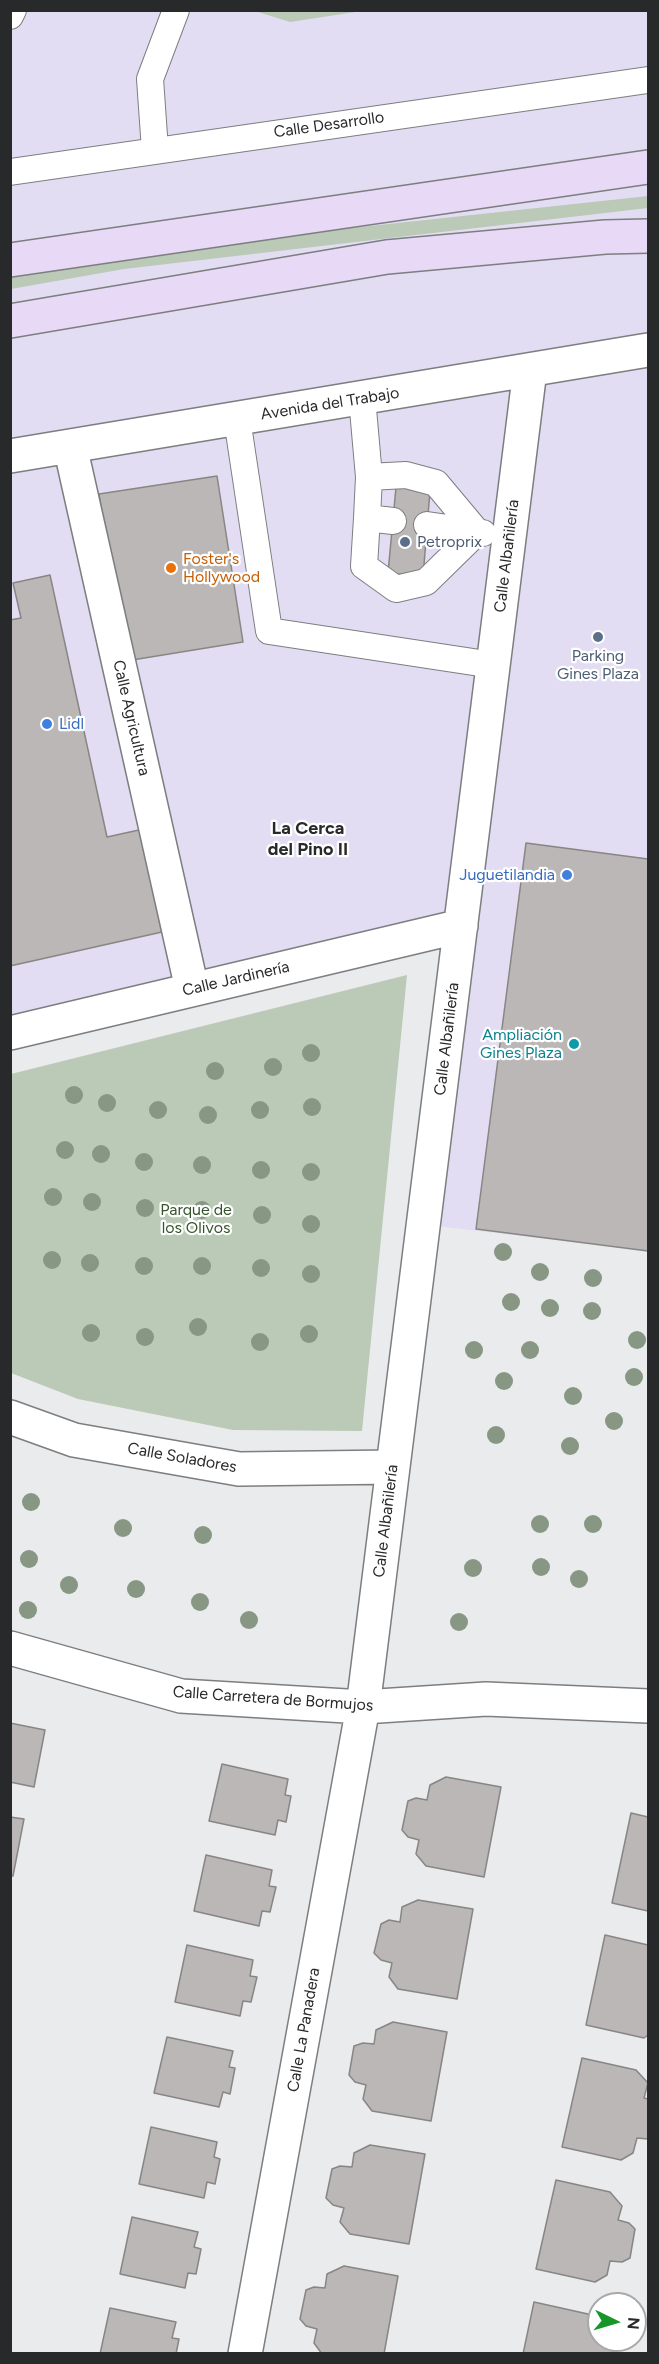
<!DOCTYPE html>
<meta charset="utf-8">
<style>
body{margin:0}
#map{position:relative;width:659px;height:2364px;overflow:hidden;background:#e9ebed;font-family:Figtree,sans-serif}
canvas{display:block}
.frame{position:absolute;inset:0;border:12px solid #28292a;pointer-events:none}
.north{position:absolute;left:587px;top:2292px;width:60px;height:60px;box-sizing:border-box;background:#fff;border:2px solid #a9a9aa;border-radius:50%;rotate:95deg;font-size:16px;font-weight:700;line-height:24px;text-align:center;color:#28292a}
.north::after{content:'';display:block;margin:auto;width:21px;height:27px;background:#17972a;clip-path:polygon(50% 0,100% 100%,50% 72%,0 100%)}
</style>
<div id="map">
<canvas width="659" height="2364"></canvas>
<div class="frame"></div>
<div class="north">N</div>
</div>
<script>
const ctx = document.querySelector('canvas').getContext('2d');
ctx.lineJoin = 'round';
function fill(path, color) { ctx.fillStyle = color; ctx.fill(path, 'evenodd'); }
const toPath = rows => new Path2D(rows.map(r => 'M' + r).join(''));
function strokePath(path, color, width, dash) { ctx.strokeStyle = color; ctx.lineWidth = width; ctx.lineCap = dash ? 'butt' : 'round'; ctx.setLineDash(dash || []); ctx.stroke(path); }
function write(font, color, halo, rows, align = 'center') {
  ctx.font = font + ' Figtree,sans-serif'; ctx.lineWidth = 4.5; ctx.setLineDash([]); ctx.textBaseline = 'middle'; ctx.strokeStyle = halo; ctx.fillStyle = color; for (const [text, x, y, turn = 0] of rows) {
    ctx.save(); ctx.translate(x, y); ctx.rotate((+turn || 0) * Math.PI / 180); ctx.textAlign = isNaN(turn) ? turn : align; if (halo) ctx.strokeText(text, 0, 0); ctx.fillText(text, 0, 0); ctx.restore();
  }
}
fill(toPath([
 [11,11,648,11,648,1251,419,1224,461,926,11,1044]
]), '#e3ddf3');
fill(toPath([
 [255,11,362,11,290,22],
 [648,196,648,208,124,269,11,289,11,277,55,269,342,229],
 [407,975,362,1431,233,1430,78,1399,11,1373,11,1074]
]), '#bbc9b7');
const building = toPath([
 [217,476,243,642,126,661,99,494,217,476],
 [396,487,430,491,423,577,388,573,396,487],
 [50,575,107,837,148,828,171,930,10,966,10,620,21,618,13,583,50,575],
 [526,843,648,859,648,1251,476,1229,526,843],
 [10,1723,45,1730,34,1787,10,1782,10,1723],
 [222,1764,288,1779,285,1795,291,1796,286,1822,278,1820,275,1835,209,1821,222,1764],
 [446,1777,501,1787,484,1877,426,1866,416,1854,419,1840,408,1837,402,1830,408,1801,416,1798,427,1800,430,1785,446,1777],
 [631,1813,648,1817,648,1911,612,1903,631,1813],
 [10,1817,24,1819,13,1876,10,1876,10,1817],
 [206,1855,272,1870,269,1886,276,1887,270,1912,262,1911,259,1926,194,1911,206,1855],
 [418,1900,473,1909,457,1999,398,1989,389,1977,392,1963,381,1960,374,1953,381,1924,389,1920,400,1922,402,1907,418,1900],
 [605,1935,648,1945,648,2035,644,2038,586,2025,605,1935],
 [187,1945,253,1960,250,1976,257,1977,251,2002,243,2001,240,2016,175,2002,187,1945],
 [393,2022,447,2032,431,2121,372,2111,363,2099,366,2085,355,2082,349,2075,354,2046,363,2043,374,2044,376,2030,393,2022],
 [167,2037,233,2051,229,2067,235,2068,230,2094,223,2092,219,2107,154,2093,167,2037],
 [582,2058,636,2070,648,2083,644,2098,648,2099,648,2139,637,2138,633,2153,621,2160,562,2147,582,2058],
 [151,2127,217,2142,214,2157,220,2159,215,2184,207,2182,204,2198,139,2184,151,2127],
 [370,2145,425,2154,409,2244,350,2234,340,2222,344,2208,333,2205,326,2198,332,2169,340,2166,352,2167,354,2153,370,2145],
 [556,2180,610,2192,622,2206,618,2220,629,2223,635,2229,630,2258,622,2262,610,2261,607,2275,595,2282,536,2269,556,2180],
 [132,2217,198,2232,194,2247,201,2249,196,2274,188,2273,185,2288,120,2274,132,2217],
 [344,2266,398,2276,384,2354,322,2354,314,2343,317,2329,306,2326,300,2319,306,2290,314,2287,325,2288,327,2274,344,2266],
 [534,2302,588,2314,599,2327,596,2342,607,2345,613,2351,613,2354,523,2354,534,2302],
 [110,2308,176,2322,172,2338,179,2339,176,2354,100,2354,110,2308]
]);
fill(building, '#bab7b6');
strokePath(building, '#888685', 1.5);
const lane = toPath([
 [10,16,13,10],
 [155,150,150,79,176,10],
 [10,172,648,80],
 [362,398,369,477,367,518,393,521],
 [237,419,269,631,493,665],
 [367,518,364,566,396,589,426,582,477,532,436,483,406,475,369,477],
 [427,525,483,533]
]);
const street = toPath([
 [70,446,192,989],
 [10,456,648,350],
 [10,1033,461,926],
 [10,1417,74,1440,239,1469,393,1467],
 [10,1648,181,1696,363,1707,486,1699,648,1706],
 [245,2354,363,1707,530,370]
]);
const secondary = toPath([
 [10,260,648,167],
 [10,321,387,257,605,237,648,236]
]);
strokePath(lane, '#7c7e80', 28);
strokePath(street, '#7c7e80', 36);
strokePath(secondary, '#7c7e80', 36);
strokePath(lane, '#fff', 26);
strokePath(street, '#fff', 33);
strokePath(secondary, '#e8d9f6', 33);
ctx.fillStyle = '#879783';
for (const [x, y] of [
 [311,1053],
 [273,1067],
 [215,1071],
 [74,1095],
 [107,1103],
 [312,1107],
 [158,1110],
 [260,1110],
 [208,1115],
 [65,1150],
 [101,1154],
 [144,1162],
 [202,1165],
 [261,1170],
 [311,1172],
 [53,1197],
 [92,1202],
 [145,1208],
 [202,1210],
 [262,1215],
 [311,1224],
 [503,1252],
 [52,1260],
 [90,1263],
 [144,1266],
 [202,1266],
 [261,1268],
 [540,1272],
 [311,1274],
 [593,1278],
 [511,1302],
 [550,1308],
 [592,1311],
 [198,1327],
 [91,1333],
 [309,1334],
 [145,1337],
 [637,1340],
 [260,1342],
 [474,1350],
 [530,1350],
 [634,1377],
 [504,1381],
 [573,1396],
 [614,1421],
 [496,1435],
 [570,1446],
 [31,1502],
 [540,1524],
 [593,1524],
 [123,1528],
 [203,1535],
 [29,1559],
 [541,1567],
 [473,1568],
 [579,1579],
 [69,1585],
 [136,1589],
 [200,1602],
 [28,1610],
 [249,1620],
 [459,1622]
]) { ctx.beginPath(); ctx.arc(x, y, 9, 0, 2 * Math.PI); ctx.fill(); }
for (const [x, y, r, color] of [
 [405,542,6,"#5c6f8a"],
 [171,568,6,"#e8710a"],
 [598,637,6,"#5c6f8a"],
 [47,724,6,"#3f7fe0"],
 [567,875,6,"#3f7fe0"],
 [574,1044,6,"#0f9aa8"]
]) { const dot = new Path2D(); dot.arc(x, y, r, 0, 2 * Math.PI); ctx.fillStyle = color; ctx.fill(dot); strokePath(dot, '#fff', 2); }
write('16px', '#28292a', '#fff', [
 ["Calle Desarrollo",329,125,-8],
 ["Avenida del Trabajo",330,404,-9],
 ["Calle Albañilería",507,556,-83],
 ["Calle Agricultura",131,718,77],
 ["Calle Jardinería",236,979,-13],
 ["Calle Albañilería",447,1039,-83],
 ["Calle Soladores",182,1458,10],
 ["Calle Albañilería",386,1521,-83],
 ["Calle Carretera de Bormujos",273,1699,4],
 ["Calle La Panadera",304,2030,-80]
]);
write('16px', '#4e5e75', '#fff', [
 ["Petroprix",417,542],
 ["Parking",598,656,"center"],
 ["Gines Plaza",598,674,"center"]
], 'left');
write('16px', '#c56008', '#fff', [
 ["Foster's",183,559],
 ["Hollywood",183,577]
], 'left');
write('16px', '#366cbe', '#fff', [
 ["Lidl",59,724],
 ["Juguetilandia",555,875,"right"]
], 'left');
write('16px', '#0d838f', '#fff', [
 ["Ampliación",562,1035],
 ["Gines Plaza",562,1053]
], 'right');
write('16px', '#36532c', '#fff', [
 ["Parque de",196,1210],
 ["los Olivos",196,1228]
]);
write('bold 18px', '#28292a', '#fff', [
 ["La Cerca",308,829],
 ["del Pino II",308,850]
]);
</script>
